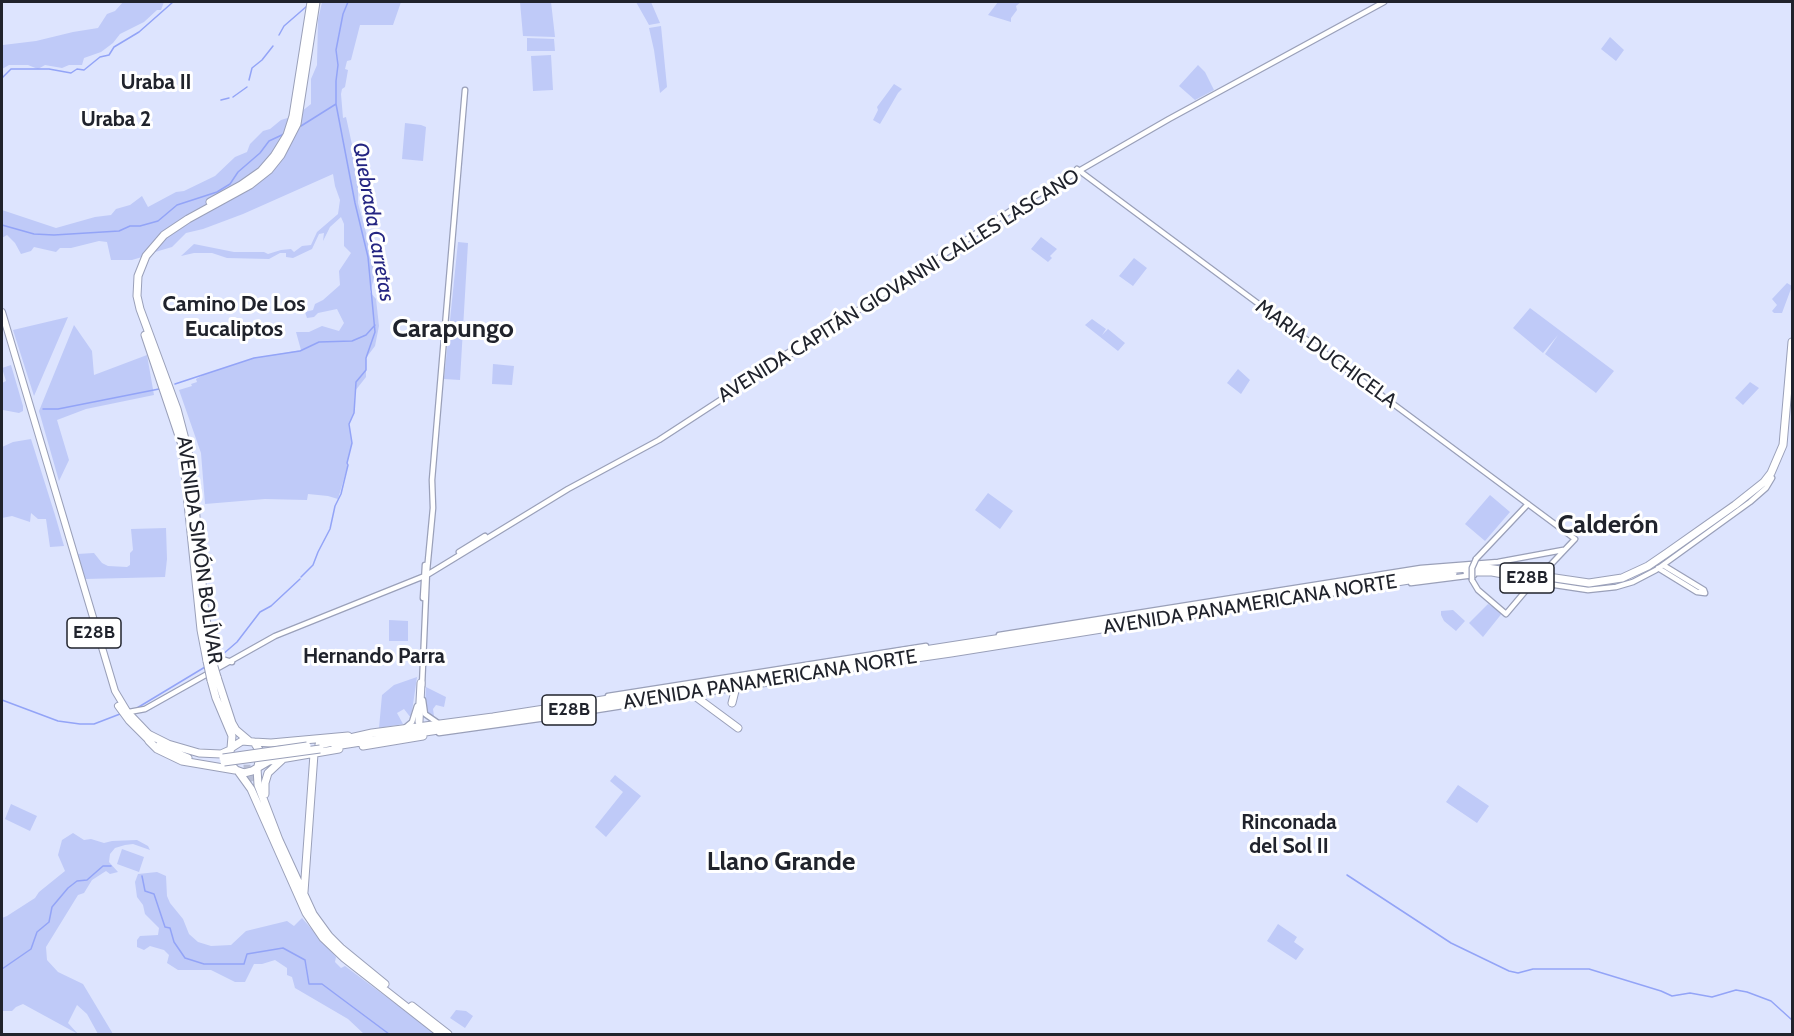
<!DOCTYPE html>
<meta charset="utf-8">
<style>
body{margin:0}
#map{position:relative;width:1794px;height:1036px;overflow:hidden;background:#dde4fe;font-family:Cabin,sans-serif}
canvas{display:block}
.frame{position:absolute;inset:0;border:3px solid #20232c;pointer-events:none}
</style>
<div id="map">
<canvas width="1794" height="1036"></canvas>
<div class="frame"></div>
</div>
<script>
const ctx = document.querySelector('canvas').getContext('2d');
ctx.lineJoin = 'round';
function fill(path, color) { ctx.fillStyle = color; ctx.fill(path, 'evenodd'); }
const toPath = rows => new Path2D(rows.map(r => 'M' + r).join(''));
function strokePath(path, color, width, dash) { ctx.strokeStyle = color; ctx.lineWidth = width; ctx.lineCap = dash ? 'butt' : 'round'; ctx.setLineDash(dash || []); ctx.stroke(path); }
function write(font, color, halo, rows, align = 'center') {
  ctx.font = font + ' Cabin,sans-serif'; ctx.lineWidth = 6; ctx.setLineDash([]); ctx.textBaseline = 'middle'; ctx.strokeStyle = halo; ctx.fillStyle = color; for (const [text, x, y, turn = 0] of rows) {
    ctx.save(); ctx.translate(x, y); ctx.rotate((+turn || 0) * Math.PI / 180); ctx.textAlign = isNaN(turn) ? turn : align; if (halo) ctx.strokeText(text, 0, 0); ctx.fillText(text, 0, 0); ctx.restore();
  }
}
fill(toPath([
 [123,2,164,2,161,10,157,10,144,22,120,34,113,43,101,52,84,58,82,65,69,65,62,68,45,65,38,69,28,65,9,65,2,69,2,40,3,45,36,41,73,32,98,28,107,14,115,11],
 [322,2,401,2,393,25,360,25,351,60,347,61,345,69,348,70,345,87,342,89,341,94,343,118,346,117,358,172,358,203,368,240,375,275,370,292,376,299,379,326,375,346,366,358,366,377,355,391,354,413,349,424,352,443,347,463,347,468,338,499,328,496,308,494,307,500,265,499,205,504,201,453,179,390,192,386,191,384,197,382,196,379,205,374,254,358,301,350,296,332,309,332,322,326,339,331,344,323,337,309,318,313,314,317,307,318,305,312,313,310,315,304,323,300,340,285,339,271,351,253,344,246,344,224,341,217,330,227,323,241,324,233,319,234,312,249,293,258,286,257,286,253,280,253,269,259,227,258,212,253,194,253,181,256,194,244,234,252,264,252,268,254,281,250,291,249,294,252,302,246,311,245,317,232,338,214,340,200,335,186,333,174,243,214,203,229,186,233,172,247,145,255,135,282,180,424,192,487,190,516,190,487,187,464,135,298,134,277,142,257,132,260,111,260,107,242,99,241,71,248,60,248,56,252,34,247,31,251,21,254,15,243,7,235,2,238,2,210,56,228,95,217,111,215,116,209,130,205,142,196,148,207,176,192,184,191,215,176,235,157,247,152,250,144,263,131,270,129,281,120,297,115,311,104,311,79,317,65,318,20],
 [520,2,551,2,555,37,523,36],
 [636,2,651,2,660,23,649,25],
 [998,2,1021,2,1016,6,1017,10,1011,18,1011,22,988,15],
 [661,26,667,87,660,93,654,50,649,28],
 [1610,37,1624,50,1616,61,1601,49],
 [527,38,554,39,555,51,527,51],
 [551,55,553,90,533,91,531,56],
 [1198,65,1205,72,1214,90,1195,100,1179,86],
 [894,84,902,89,898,93,880,124,873,120,878,110,877,107],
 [405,123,421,125,426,127,423,161,402,159],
 [1041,237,1057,249,1050,256,1052,258,1048,262,1031,249],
 [458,242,468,243,460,380,444,379],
 [1134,258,1147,268,1133,286,1119,276],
 [1787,283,1792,286,1782,313,1774,313,1772,311,1777,305,1772,299],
 [1530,308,1614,371,1596,393,1545,354,1558,335,1543,353,1513,328],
 [68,317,34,396,13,330],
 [1092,319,1106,329,1102,335,1108,329,1125,343,1118,351,1085,325],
 [74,325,92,351,94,375,147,355,154,395,86,409,57,420,69,460,59,481,39,411],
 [493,364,514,366,512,385,492,384],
 [11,365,23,406,23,411,19,413,3,410,2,404,2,383,6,381,2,368],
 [1238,369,1250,380,1241,394,1227,383],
 [1750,382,1759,388,1743,405,1735,398],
 [31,439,55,515,64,546,50,547,46,519,38,519,31,513,30,522,12,516,2,518,2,447,13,442],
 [988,493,1013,511,1000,529,975,510],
 [1490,495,1510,512,1485,541,1465,524],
 [166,528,167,559,165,577,85,579,77,554,94,553,102,563,108,566,127,567,130,565,130,553,133,550,131,529],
 [1488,604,1503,612,1483,637,1469,623],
 [1453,610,1465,621,1456,631,1444,621,1441,615,1441,611],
 [389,620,408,621,408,641,389,641],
 [417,677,411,718,404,709,397,713,403,724,379,728,382,695,394,685],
 [426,687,446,697,444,707,436,705,433,709,434,716,427,713,425,707],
 [615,775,641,796,606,837,595,827,623,792,610,781],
 [1458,785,1489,806,1477,823,1446,802],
 [11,804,37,816,30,831,5,819],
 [73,833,84,840,91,839,104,843,112,841,137,840,148,846,150,850,133,844,125,845,115,848,110,854,109,862,118,872,110,874,106,871,92,880,84,893,78,895,46,947,47,960,58,972,83,984,113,1034,98,1034,87,1014,77,1005,68,1023,78,1034,23,1004,16,1007,12,1011,2,1011,2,918,7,916,35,898,39,892,65,871,58,855,62,840],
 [122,849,144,857,139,872,117,864],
 [157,872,166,876,167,896,170,903,183,919,189,934,198,942,211,946,231,945,246,931,287,921,294,926,302,918,336,957,335,962,341,968,345,966,436,1034,364,1034,348,1019,295,988,292,977,287,975,287,968,275,960,262,964,254,964,245,982,235,982,211,970,178,970,167,963,169,955,164,950,150,946,144,950,137,947,137,940,140,936,158,935,159,928,145,914,143,905,137,897,135,882,138,874],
 [1278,924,1297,937,1294,942,1304,949,1296,960,1267,941],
 [456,1010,466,1011,473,1016,465,1028,450,1018]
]), '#bfcaf8');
strokePath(toPath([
 [279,35,284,26,307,6],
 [2,78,11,69,49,69,71,73,77,69,84,70,100,57,109,55,114,47,139,32,173,2],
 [249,80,252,68,262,60,273,46],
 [233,97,247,87],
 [221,100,229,98],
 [301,126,336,104],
 [2,225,34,234,54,235,119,231,130,226,140,226,158,221,177,205,217,192,230,184,238,172,260,153,269,141,284,134],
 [175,384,254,358,300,351,319,342,352,341,366,335,375,325],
 [43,409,58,409,159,389],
 [301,577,313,565,318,552,330,529,335,506,341,494,348,465,347,463,352,443,349,424,354,413,356,382,366,370,366,358,375,332,368,257,355,203,336,104,336,81,338,65,336,50,343,14,348,2],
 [222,655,237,642,260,612,271,606,300,579],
 [2,700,58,721,80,724,94,724,120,714],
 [137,708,205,667],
 [1347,875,1451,943,1509,971,1518,973,1533,969,1589,969,1661,991,1672,996,1690,993,1712,997,1736,990,1747,992,1771,1001,1792,1020],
 [142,876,145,891,154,894,165,927,170,928,174,942,185,958,204,964,244,964,247,954,283,948,305,960,309,984,322,984,389,1034],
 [2,969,31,949,37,932,49,922,52,907,68,888,77,881,87,880,103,866,111,866]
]), '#93a4f7', 1.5);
strokePath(toPath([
 [250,755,247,760,247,767,253,782]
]), '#b7bdd4', 7, [7, 3.5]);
const secondary = toPath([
 [1077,169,1575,539,1540,576],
 [747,379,803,343],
 [459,552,485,536],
 [1476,559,1528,504],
 [1663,565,1704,590,1705,593],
 [1658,568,1697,592,1705,593],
 [1515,579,1588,590,1616,587,1633,582,1656,570,1750,502,1766,488,1772,478],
 [1472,580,1478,590,1506,614,1528,588,1537,584],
 [1411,583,1474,575],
 [423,598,425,565],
 [999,635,1421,568,1498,562,1563,550],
 [221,659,232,662],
 [422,686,427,571,433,508,432,480,465,90],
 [608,696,926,646],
 [423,700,425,714,438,723],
 [129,712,145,709,275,636,427,575,568,489,659,440,1018,206,1169,119,1384,2],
 [406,727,412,722,417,706],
 [439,733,553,717,819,675]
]);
const primary = toPath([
 [2,312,115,691,127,711,150,735],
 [118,706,129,721,149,741]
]);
const highway = toPath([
 [210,202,241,185,261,171,274,156,287,135,293,116,311,2],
 [145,335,182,445,201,630,207,661],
 [1467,572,1492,572,1519,577],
 [212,660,204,604,192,473,187,447,177,409,140,309,137,296,138,276,146,256,164,235,188,219,250,185,269,170,281,155,297,124,316,2],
 [217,677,232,723,236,730,249,741],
 [211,680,216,698,232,736,231,748],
 [688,691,738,728],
 [732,703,735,691,742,683],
 [419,721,421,683],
 [150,735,168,744,199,753,221,754,230,750],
 [149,741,157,749,182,761,235,770],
 [254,742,271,743,348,736],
 [319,745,372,733,493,717,1433,571,1480,567,1589,583,1622,578,1648,566,1667,553,1735,505,1764,482,1771,473,1783,445,1792,342],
 [159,746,188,758],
 [335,746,729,685,951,653,1453,573],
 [363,746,423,736],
 [258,766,261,753,254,742,242,741,231,748,229,755,230,764,236,770,244,773,252,771,269,761,339,749],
 [257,768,258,785,279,840,313,914,329,936,341,948,385,984],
 [238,771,251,789,306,913,323,938,344,958,441,1034],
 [265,794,265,783,268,773,283,759],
 [304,892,314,754],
 [412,1006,448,1034]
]);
strokePath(secondary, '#9aa0b9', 7);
strokePath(primary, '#9aa0b9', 8);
strokePath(highway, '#9aa0b9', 9);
strokePath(secondary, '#fff', 4.5);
strokePath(primary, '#fff', 6);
strokePath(highway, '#fff', 7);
const secondaryBridge = toPath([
 [1472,580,1472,568,1476,559]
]);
const highwayBridge = toPath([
 [212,660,217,677],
 [207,661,211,680],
 [223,758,307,746],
 [224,762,320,749]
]);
strokePath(secondaryBridge, '#9aa0b9', 7, []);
strokePath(highwayBridge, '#9aa0b9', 9, []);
strokePath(secondaryBridge, '#fff', 4.5);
strokePath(highwayBridge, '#fff', 7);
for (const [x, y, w] of [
 [1527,578,54],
 [94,633,54],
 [569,710,54]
]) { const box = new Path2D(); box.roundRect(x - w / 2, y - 15, w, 30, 4.5); ctx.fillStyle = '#fff'; ctx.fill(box); strokePath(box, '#20232c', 1.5); }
write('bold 18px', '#20232c', null, [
 ["E28B",1527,578],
 ["E28B",94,633],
 ["E28B",569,710]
]);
write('20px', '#20232c', '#fff', [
 ["AVENIDA CAPITÁN GIOVANNI CALLES LASCANO",899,286,-32],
 ["MARIA DUCHICELA",1326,354,36],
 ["AVENIDA SIMÓN BOLÍVAR",199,550,82],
 ["AVENIDA PANAMERICANA NORTE",1250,605,-9],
 ["AVENIDA PANAMERICANA NORTE",770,680,-9]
]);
write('bold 21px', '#20232c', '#fff', [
 ["Uraba II",156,83],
 ["Uraba 2",116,120],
 ["Hernando Parra",374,657],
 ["Rinconada",1289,823],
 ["del Sol II",1289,847]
]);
write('italic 21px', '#242582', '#fff', [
 ["Quebrada Carretas",373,222,80]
]);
write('bold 22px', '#20232c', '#fff', [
 ["Camino De Los",234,305],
 ["Eucaliptos",234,330]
]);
write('bold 26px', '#20232c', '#fff', [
 ["Carapungo",453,329],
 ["Calderón",1608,525],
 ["Llano Grande",781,862]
]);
</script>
